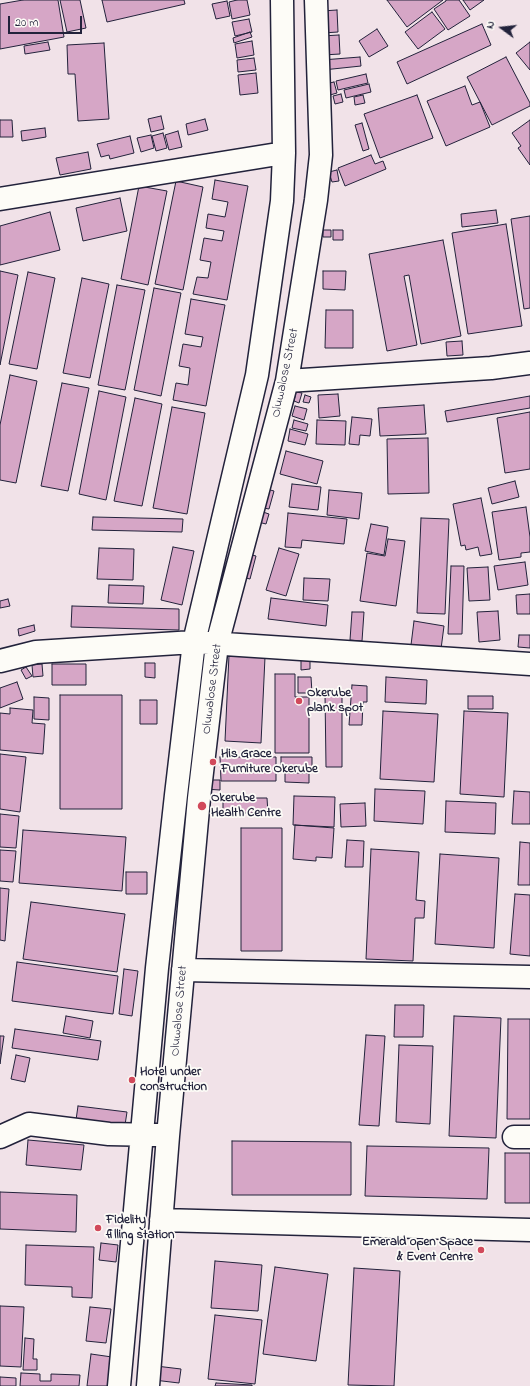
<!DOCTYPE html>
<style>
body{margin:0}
#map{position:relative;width:530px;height:1386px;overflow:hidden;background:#f1e2e8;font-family:"Indie Flower",sans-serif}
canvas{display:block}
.north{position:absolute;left:482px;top:8px;width:40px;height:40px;-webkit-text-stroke:3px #fdfcf7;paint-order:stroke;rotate:285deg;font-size:11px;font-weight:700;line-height:16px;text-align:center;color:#22223b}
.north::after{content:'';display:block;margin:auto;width:14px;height:18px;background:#22223b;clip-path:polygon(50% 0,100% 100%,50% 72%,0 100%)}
.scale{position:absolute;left:8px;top:16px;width:74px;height:18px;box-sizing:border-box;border:2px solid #22223b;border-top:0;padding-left:5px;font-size:12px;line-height:14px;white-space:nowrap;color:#22223b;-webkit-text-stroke:3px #fdfcf7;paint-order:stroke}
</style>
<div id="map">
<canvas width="530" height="1386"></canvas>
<div class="north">N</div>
<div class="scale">20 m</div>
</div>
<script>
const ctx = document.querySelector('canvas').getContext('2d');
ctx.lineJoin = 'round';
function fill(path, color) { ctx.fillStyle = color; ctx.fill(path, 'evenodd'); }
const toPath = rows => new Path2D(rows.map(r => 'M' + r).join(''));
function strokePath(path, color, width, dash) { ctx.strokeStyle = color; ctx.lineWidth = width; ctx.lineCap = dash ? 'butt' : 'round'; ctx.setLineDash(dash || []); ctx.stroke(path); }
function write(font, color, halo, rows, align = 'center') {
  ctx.font = font + ' "Indie Flower",sans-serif'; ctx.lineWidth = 3.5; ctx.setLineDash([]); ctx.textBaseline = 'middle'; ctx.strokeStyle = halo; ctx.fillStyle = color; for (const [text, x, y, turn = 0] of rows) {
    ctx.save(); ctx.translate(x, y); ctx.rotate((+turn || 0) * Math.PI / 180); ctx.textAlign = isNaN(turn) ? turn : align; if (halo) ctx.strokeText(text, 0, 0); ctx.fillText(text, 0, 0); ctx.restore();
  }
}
const building = toPath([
 [23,0,58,0,64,37,0,49,0,4,23,0],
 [60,0,80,0,86,28,67,32,60,0],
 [102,0,184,0,185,4,107,22,102,0],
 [237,0,247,0,250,15,232,19,229,2,237,0],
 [387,0,443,0,407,27,387,0],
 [446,0,459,0,470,16,448,30,434,9,446,1,446,0],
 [463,0,484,0,470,10,463,0],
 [227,1,230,16,216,19,212,4,227,1],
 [337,10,338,32,323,33,322,11,337,10],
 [432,12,445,29,418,49,405,32,432,12],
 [249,19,252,32,235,36,232,22,249,19],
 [482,24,491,45,407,84,397,62,482,24],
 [377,29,388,46,369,57,359,41,377,29],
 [250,32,252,37,234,43,233,38,250,32],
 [339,35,340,54,323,55,322,36,339,35],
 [252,41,254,55,237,58,235,44,252,41],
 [48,42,50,50,25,54,24,46,48,42],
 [530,42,530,70,516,53,530,42],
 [104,43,109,119,78,121,75,74,68,74,67,45,104,43],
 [360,57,361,66,323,70,322,60,360,57],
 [506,57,530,103,530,106,492,125,467,77,506,57],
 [254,58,256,70,238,72,237,60,254,58],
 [256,73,258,93,240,95,238,75,256,73],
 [366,74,368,83,338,90,336,81,366,74],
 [334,82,337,93,323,97,321,85,334,82],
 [369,84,371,92,346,98,344,90,369,84],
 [465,86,472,105,480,102,490,127,446,146,427,101,465,86],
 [341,94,343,102,335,104,333,96,341,94],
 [363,95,365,103,355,105,354,97,363,95],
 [417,95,433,138,380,158,364,114,417,95],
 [161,116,164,129,151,132,148,119,161,116],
 [205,119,208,130,188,135,186,124,205,119],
 [0,120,12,120,13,137,0,137,0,120],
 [530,120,530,165,518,148,521,146,512,133,530,120],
 [362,123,369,149,363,151,355,125,362,123],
 [45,128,46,137,22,141,21,131,45,128],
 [178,131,182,147,169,150,165,135,178,131],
 [163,133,167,148,156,151,152,136,163,133],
 [151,135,154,148,141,152,137,138,151,135],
 [130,136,134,153,110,159,109,155,101,157,97,144,130,136],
 [88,152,91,169,60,175,56,158,88,152],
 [371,155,375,164,383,161,386,169,345,186,338,168,371,155],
 [337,170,339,181,332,182,329,172,337,170],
 [215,180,248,186,227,300,193,294,197,277,208,278,211,262,200,260,204,238,222,241,224,231,206,228,208,214,225,217,228,202,212,199,215,180],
 [176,181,203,187,183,290,155,284,176,181],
 [139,186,167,191,148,285,121,279,139,186],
 [120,198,127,231,83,241,76,208,120,198],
 [496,210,498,223,462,227,461,214,496,210],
 [50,212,60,250,0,265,0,226,50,212],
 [530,216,530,308,524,309,511,219,530,216],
 [506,224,522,326,468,334,452,233,506,224],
 [323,230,331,230,331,237,323,237,323,230],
 [333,230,343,230,343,240,333,240,333,230],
 [443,240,461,336,421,344,409,275,404,276,417,345,387,351,369,254,443,240],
 [0,271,18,275,0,365,0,271],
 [323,271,346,271,345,290,323,289,323,271],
 [28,272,55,278,37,369,9,364,28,272],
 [82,278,109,284,90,378,63,373,82,278],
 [117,285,145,290,125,390,98,385,117,285],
 [154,288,181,293,161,396,134,390,154,288],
 [191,299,225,305,206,406,173,400,176,383,188,385,190,368,179,366,183,344,201,347,203,337,185,334,191,299],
 [326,310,353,310,353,348,325,348,326,310],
 [462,341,463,355,447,356,446,342,462,341],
 [10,375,37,381,16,483,0,480,0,425,10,375],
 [62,383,89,388,68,491,41,486,62,383],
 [99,391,126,397,106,500,79,494,99,391],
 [296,392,302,393,299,403,294,401,296,392],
 [338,394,340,416,319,418,318,395,338,394],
 [305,395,311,397,309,403,303,402,305,395],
 [530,396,530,408,447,422,445,411,530,396],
 [135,398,162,404,142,506,114,501,135,398],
 [424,405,426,434,380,436,378,408,424,405],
 [295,406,307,409,304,420,292,416,295,406],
 [172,407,205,413,187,514,153,508,172,407],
 [530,412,530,469,505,473,497,418,530,412],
 [352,417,372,419,370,436,360,435,359,445,349,444,352,417],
 [294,420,308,424,306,431,292,428,294,420],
 [317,420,346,421,345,445,316,444,317,420],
 [290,429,308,434,305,445,288,441,290,429],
 [428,438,429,493,388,494,387,439,428,438],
 [286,451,323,461,317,484,280,474,286,451],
 [515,481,519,497,492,504,488,488,515,481],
 [292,484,321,487,318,510,289,507,292,484],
 [263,488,274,491,269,509,258,507,263,488],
 [329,490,362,493,359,519,327,515,329,490],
 [481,498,492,554,480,556,478,547,466,550,465,545,461,546,453,504,481,498],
 [526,507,530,537,530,552,521,553,521,557,499,560,492,512,526,507],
 [257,510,269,514,266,524,254,521,257,510],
 [288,513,347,519,344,544,302,540,301,548,285,547,288,513],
 [93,517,183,519,182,532,92,530,93,517],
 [421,518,449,519,445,614,417,613,421,518],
 [371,524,388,527,384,555,365,551,371,524],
 [388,539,405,541,396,606,360,601,367,553,385,556,388,539],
 [173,547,194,551,182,605,161,600,173,547],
 [99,548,134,549,133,580,97,579,99,548],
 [279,548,299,554,286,596,266,590,279,548],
 [244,553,256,556,250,579,238,576,244,553],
 [525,562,528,585,498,590,494,566,525,562],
 [451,566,464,566,462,634,448,634,451,566],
 [488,567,490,600,469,601,467,568,488,567],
 [304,578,330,579,328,601,303,600,304,578],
 [109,585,144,586,143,604,108,603,109,585],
 [530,594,530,614,517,614,516,595,530,594],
 [271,598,328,605,326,626,268,619,271,598],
 [8,599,10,606,0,608,0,601,8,599],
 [72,606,179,609,179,630,71,627,72,606],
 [498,611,500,640,479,642,477,612,498,611],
 [352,612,364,612,362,641,350,640,352,612],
 [414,621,444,626,441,649,411,645,414,621],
 [34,625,35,631,19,636,18,629,34,625],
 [519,635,530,635,530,648,518,647,519,635],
 [229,655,265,657,261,743,225,741,229,655],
 [301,658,310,658,310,669,301,670,301,658],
 [145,663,155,663,155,678,145,677,145,663],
 [42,664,43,676,33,677,32,665,42,664],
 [52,664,86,664,86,685,52,685,52,664],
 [26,667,32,676,26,679,21,670,26,667],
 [275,674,295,674,295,697,309,697,309,753,275,753,275,674],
 [298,677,311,677,312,693,298,693,298,677],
 [386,677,427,680,426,704,385,702,386,677],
 [17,682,23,699,0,708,0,688,17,682],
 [352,685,367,686,367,702,363,702,362,725,349,725,352,685],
 [325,693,342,693,342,767,326,767,325,693],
 [60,695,122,695,122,809,60,809,60,695],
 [468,696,493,696,493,709,468,709,468,696],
 [34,697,49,698,49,720,34,719,34,697],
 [140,700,157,700,157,724,140,724,140,700],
 [10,708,33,710,32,723,45,724,43,754,0,750,0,713,10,714,10,708],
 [383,711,438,714,434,782,380,779,383,711],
 [464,711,508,713,504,797,460,794,464,711],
 [0,754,26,757,20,812,0,809,0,754],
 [220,757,276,757,276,781,221,781,220,757],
 [281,757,312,757,312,770,281,770,281,757],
 [285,773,309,773,309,783,285,782,285,773],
 [204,780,220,780,220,790,204,789,204,780],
 [375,789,425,791,423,824,374,821,375,789],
 [514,791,530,792,530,824,512,824,514,791],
 [294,796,335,797,334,827,293,825,294,796],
 [223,798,267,798,268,813,223,813,223,798],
 [446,801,496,803,495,834,445,832,446,801],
 [365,803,366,826,341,827,340,804,365,803],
 [0,814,19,816,16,848,0,847,0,814],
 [295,825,334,828,332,858,316,857,316,861,293,859,295,825],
 [241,828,282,828,282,951,241,951,241,828],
 [23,830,126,837,122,891,19,883,23,830],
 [347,840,364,841,363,867,345,867,347,840],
 [520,842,530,843,530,885,518,885,520,842],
 [371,849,419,852,416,900,425,901,424,918,415,918,413,961,366,959,371,849],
 [0,850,16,851,13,882,0,881,0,850],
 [440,854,499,858,494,948,435,944,440,854],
 [126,872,147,872,147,894,126,894,126,872],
 [0,888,9,889,5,941,0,940,0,888],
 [515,894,530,895,530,956,510,954,515,894],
 [31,902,125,914,117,972,23,959,31,902],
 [17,962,118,976,113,1014,12,1001,17,962],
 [124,969,138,971,132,1016,119,1014,124,969],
 [395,1005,424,1005,423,1037,394,1037,395,1005],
 [66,1016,93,1021,90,1038,63,1033,66,1016],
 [454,1016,501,1018,496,1138,449,1136,454,1016],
 [508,1019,530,1019,530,1119,507,1119,508,1019],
 [15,1029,101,1041,98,1060,12,1048,15,1029],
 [366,1035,385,1036,379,1126,359,1125,366,1035],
 [0,1036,4,1036,0,1064,0,1036],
 [399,1045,433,1046,430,1124,396,1122,399,1045],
 [16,1055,30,1058,25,1082,11,1079,16,1055],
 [78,1106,127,1112,125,1125,76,1120,78,1106],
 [28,1140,84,1145,81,1170,26,1165,28,1140],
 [232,1141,351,1142,351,1195,232,1195,232,1141],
 [367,1146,489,1148,487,1199,365,1196,367,1146],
 [505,1153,530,1153,530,1203,505,1203,505,1153],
 [0,1192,77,1195,76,1232,0,1229,0,1192],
 [101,1243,118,1245,116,1262,99,1260,101,1243],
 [26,1245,94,1247,92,1298,72,1297,72,1287,25,1285,26,1245],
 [215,1261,262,1265,258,1311,211,1308,215,1261],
 [275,1267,328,1274,316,1361,263,1354,275,1267],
 [354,1268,400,1271,394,1386,348,1385,354,1268],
 [0,1306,24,1307,21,1367,0,1366,0,1306],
 [90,1307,111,1309,106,1343,86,1341,90,1307],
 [215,1315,262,1320,255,1384,208,1379,215,1315],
 [25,1338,34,1339,33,1359,37,1359,37,1370,23,1370,25,1338],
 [91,1354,112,1357,108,1386,87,1386,91,1354],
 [156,1366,181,1369,179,1383,154,1380,156,1366],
 [21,1373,40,1374,40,1381,51,1381,51,1374,80,1375,79,1386,20,1386,21,1373],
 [0,1377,16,1378,16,1386,0,1386,0,1377],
 [216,1383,252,1385,252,1386,215,1386,216,1383]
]);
fill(building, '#d6a6c6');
strokePath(building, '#22223b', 1);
const minor = toPath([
 [0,199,284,153],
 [287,381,491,368,530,363],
 [0,661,36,652,194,642,530,664],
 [183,970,530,977],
 [0,1137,29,1124,109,1134,157,1135],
 [514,1137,530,1137],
 [161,1220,530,1230],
 [119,1386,157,968,176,795,194,642,257,375,282,201,284,153,282,0],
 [148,1386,168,1136,199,798,217,644,287,381,316,200,321,155,316,0]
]);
strokePath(minor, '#22223b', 25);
strokePath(minor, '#fdfcf7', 22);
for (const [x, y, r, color] of [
 [299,701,4,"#d1495b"],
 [213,762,4,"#d1495b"],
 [202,806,5,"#d1495b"],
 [132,1080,4,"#d1495b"],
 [98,1228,4,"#d1495b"],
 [481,1250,4,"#d1495b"]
]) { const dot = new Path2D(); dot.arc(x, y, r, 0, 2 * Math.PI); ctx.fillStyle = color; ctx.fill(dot); strokePath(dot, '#fdfcf7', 1.5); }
write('13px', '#22223b', '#fdfcf7', [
 ["Oluwalose Street",286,373,-78],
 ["Oluwalose Street",213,689,-83],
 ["Oluwalose Street",180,1011,-85]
]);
write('bold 13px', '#22223b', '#fdfcf7', [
 ["Okerube",307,694],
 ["plank spot",307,709],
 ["His Grace",221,755],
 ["Furniture Okerube",221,770],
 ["Okerube",211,799],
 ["Health Centre",211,814],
 ["Hotel under",140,1073],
 ["construction",140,1088],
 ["Fidelity",106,1221],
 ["filling station",106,1236],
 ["Emerald open Space",473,1243,"right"],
 ["& Event Centre",473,1258,"right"]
], 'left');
</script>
